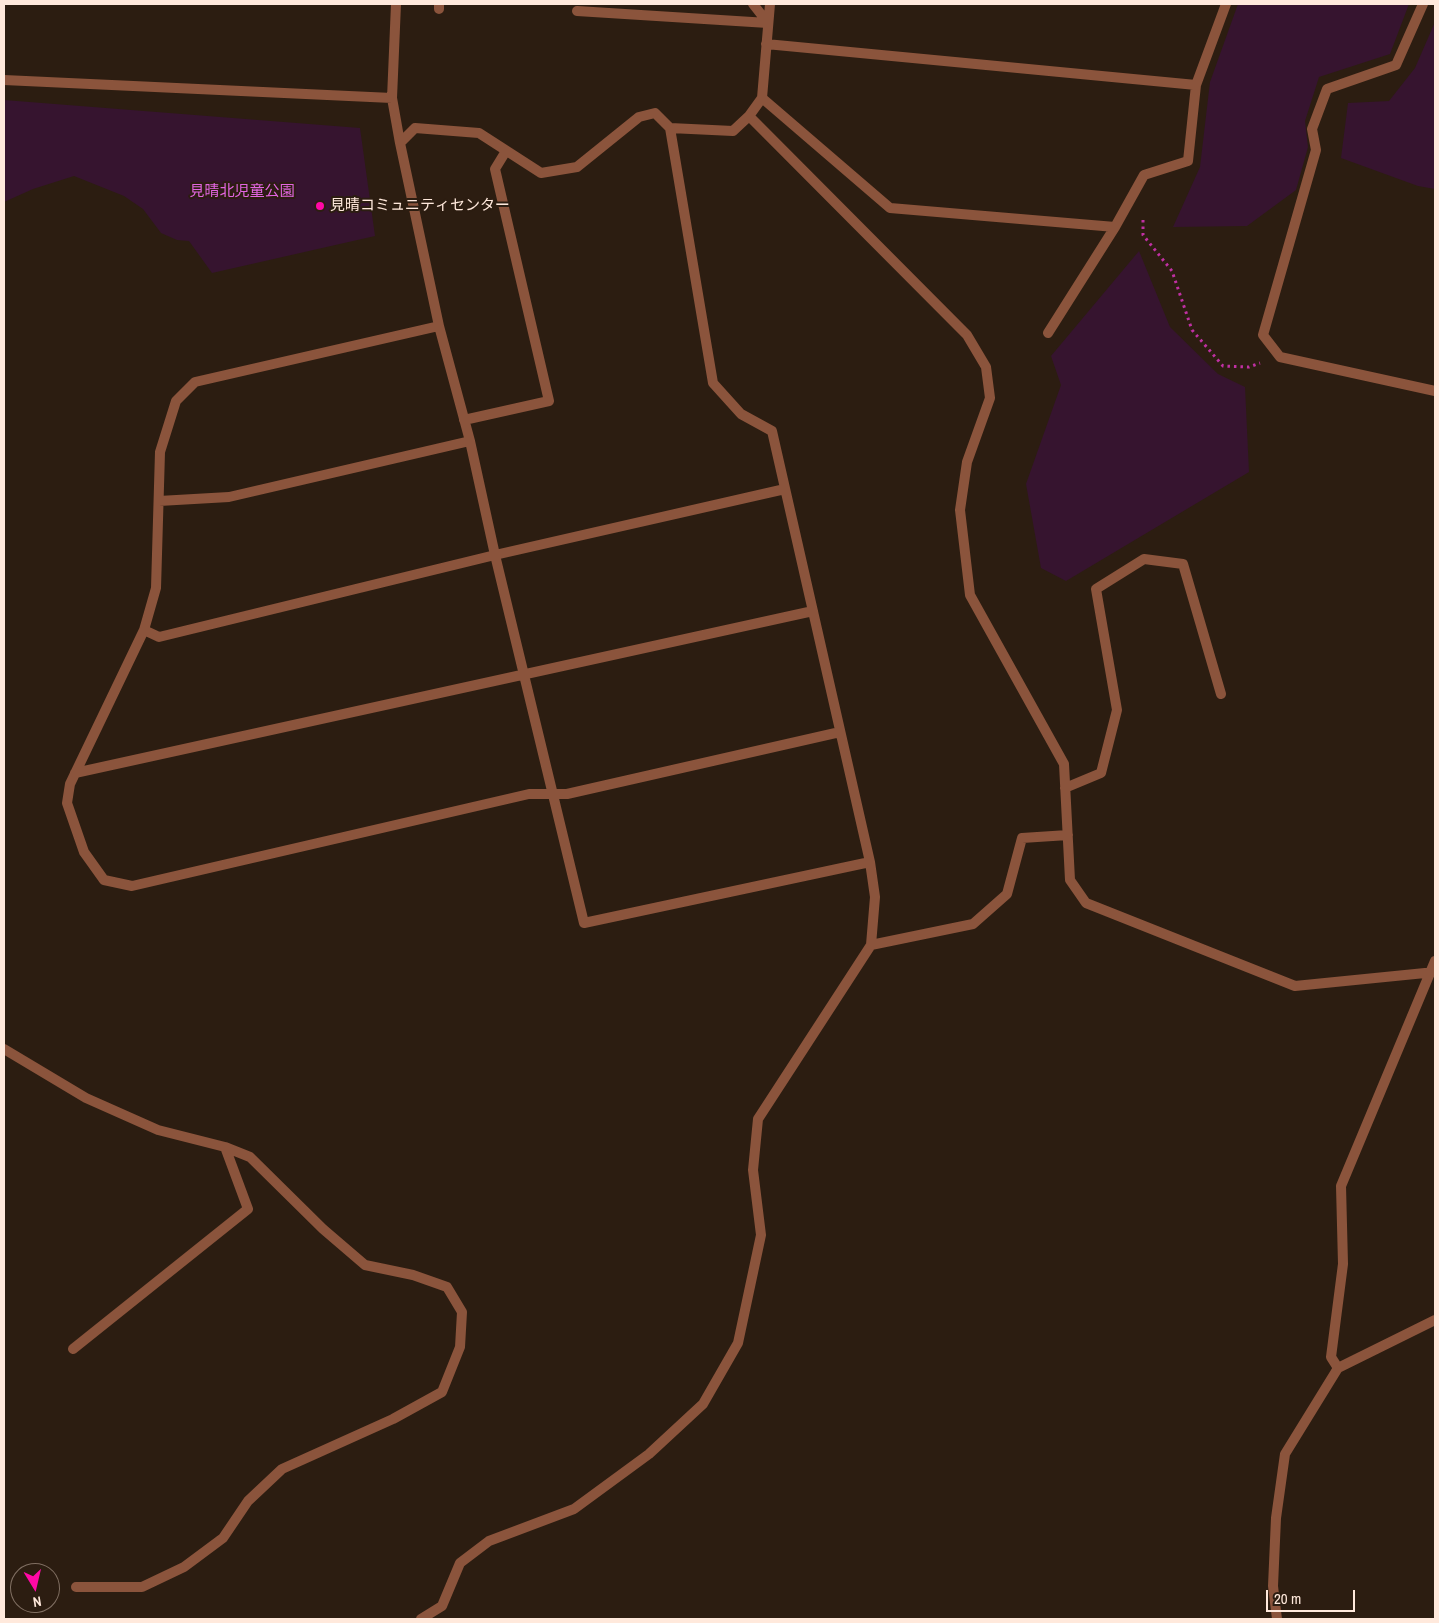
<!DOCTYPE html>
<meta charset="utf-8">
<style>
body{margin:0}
#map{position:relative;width:1439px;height:1623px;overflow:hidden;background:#2c1d11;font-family:"Archivo Narrow",sans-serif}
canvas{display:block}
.frame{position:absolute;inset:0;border:5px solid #ffe9dc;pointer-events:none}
.north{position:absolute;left:10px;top:1563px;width:50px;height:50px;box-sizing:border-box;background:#2c1d11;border:1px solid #806f62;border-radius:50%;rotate:171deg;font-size:14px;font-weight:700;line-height:20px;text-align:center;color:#ffe9dc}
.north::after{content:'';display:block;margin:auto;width:18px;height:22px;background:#ff08a6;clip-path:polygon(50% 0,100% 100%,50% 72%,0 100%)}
.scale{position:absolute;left:1266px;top:1590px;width:89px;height:22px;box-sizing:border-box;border:2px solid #ffe9dc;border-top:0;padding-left:6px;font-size:15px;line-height:18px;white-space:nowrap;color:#ffe9dc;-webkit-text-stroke:4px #2c1d11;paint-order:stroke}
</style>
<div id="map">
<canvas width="1439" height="1623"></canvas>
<div class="frame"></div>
<div class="north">N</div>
<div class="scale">20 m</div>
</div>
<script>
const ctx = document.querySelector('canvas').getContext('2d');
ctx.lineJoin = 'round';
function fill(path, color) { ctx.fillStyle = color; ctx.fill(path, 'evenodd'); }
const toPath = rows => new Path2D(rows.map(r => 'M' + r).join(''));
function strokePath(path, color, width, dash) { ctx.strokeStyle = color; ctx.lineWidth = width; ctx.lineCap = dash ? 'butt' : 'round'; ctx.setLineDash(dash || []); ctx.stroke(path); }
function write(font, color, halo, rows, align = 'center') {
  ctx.font = font + ' "Archivo Narrow","Noto Sans JP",sans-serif'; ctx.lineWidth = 4; ctx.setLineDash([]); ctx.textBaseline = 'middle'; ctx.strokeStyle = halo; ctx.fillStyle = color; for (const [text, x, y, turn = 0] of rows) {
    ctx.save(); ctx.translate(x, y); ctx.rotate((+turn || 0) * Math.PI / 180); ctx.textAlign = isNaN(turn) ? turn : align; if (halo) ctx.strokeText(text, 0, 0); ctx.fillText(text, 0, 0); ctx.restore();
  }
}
fill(toPath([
 [1238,4,1409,4,1390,54,1319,77,1305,121,1308,147,1296,190,1247,226,1173,227,1200,167,1210,82],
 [1435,22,1435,189,1418,186,1341,158,1348,103,1389,101,1415,68],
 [4,100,360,128,375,236,212,273,189,241,177,240,161,233,143,209,124,196,74,176,33,189,4,202],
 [1139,251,1170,327,1218,374,1245,387,1249,472,1066,581,1041,568,1026,484,1061,385,1051,356]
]), '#36142f');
strokePath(toPath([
 [1143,220,1143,235,1172,271,1192,330,1223,366,1249,367,1260,363]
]), '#c030a3', 3, [2.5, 4]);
strokePath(toPath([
 [396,4,392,98,400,143,439,326,470,441,495,555,584,923,870,862],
 [753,4,768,23],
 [1423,4,1396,65,1327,89,1312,129,1316,150,1263,335,1280,357,1435,391],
 [439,9,439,4],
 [577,11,768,23],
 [766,44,1196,85],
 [4,80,392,98],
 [762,98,890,208,1115,227],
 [749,116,967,335,986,367,990,398,967,462,960,510,970,595,1064,764,1070,880,1086,903,1295,986,1435,972],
 [670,128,733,131,749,116,762,98,770,4],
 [400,143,415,128,479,133,541,173,577,167,639,117,655,113,670,128,713,383,741,414,772,431,870,862,875,897,871,945],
 [439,326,195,382,176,401,160,452,156,588,144,630,70,784,67,803,84,852,104,880,132,886,529,794,567,794,840,732],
 [1048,333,1115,227,1144,175,1188,161,1196,85,1226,4],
 [464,420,549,401,495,169,506,151],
 [159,501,229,497,470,441],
 [144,630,159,637,495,555,785,489],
 [75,773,813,611],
 [1065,788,1101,773,1117,710,1096,589,1144,559,1183,564,1221,694],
 [4,1049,86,1098,158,1130,225,1147,250,1157,323,1229,365,1265,413,1275,447,1287,462,1312,460,1347,442,1392,393,1419,282,1469,248,1501,223,1538,184,1567,142,1587,76,1587],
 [73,1349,248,1209,225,1147],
 [1338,1368,1331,1357,1343,1264,1341,1186,1435,961],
 [421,1619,442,1606,460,1563,489,1541,574,1509,649,1454,703,1404,738,1343,761,1235,753,1170,758,1119,871,945,973,924,1007,894,1022,838,1068,835],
 [1277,1619,1273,1586,1276,1518,1285,1454,1338,1368,1435,1320]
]), '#8b543c', 10);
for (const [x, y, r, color] of [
 [320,206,5,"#ff08a6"]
]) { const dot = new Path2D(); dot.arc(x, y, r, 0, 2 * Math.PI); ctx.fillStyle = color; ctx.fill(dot); strokePath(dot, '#2c1d11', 2); }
write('15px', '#e265e1', '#2c1d11', [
 ["見晴北児童公園",242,192]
]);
write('15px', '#ffe9dc', '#2c1d11', [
 ["見晴コミュニティセンター",330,206]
], 'left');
</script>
